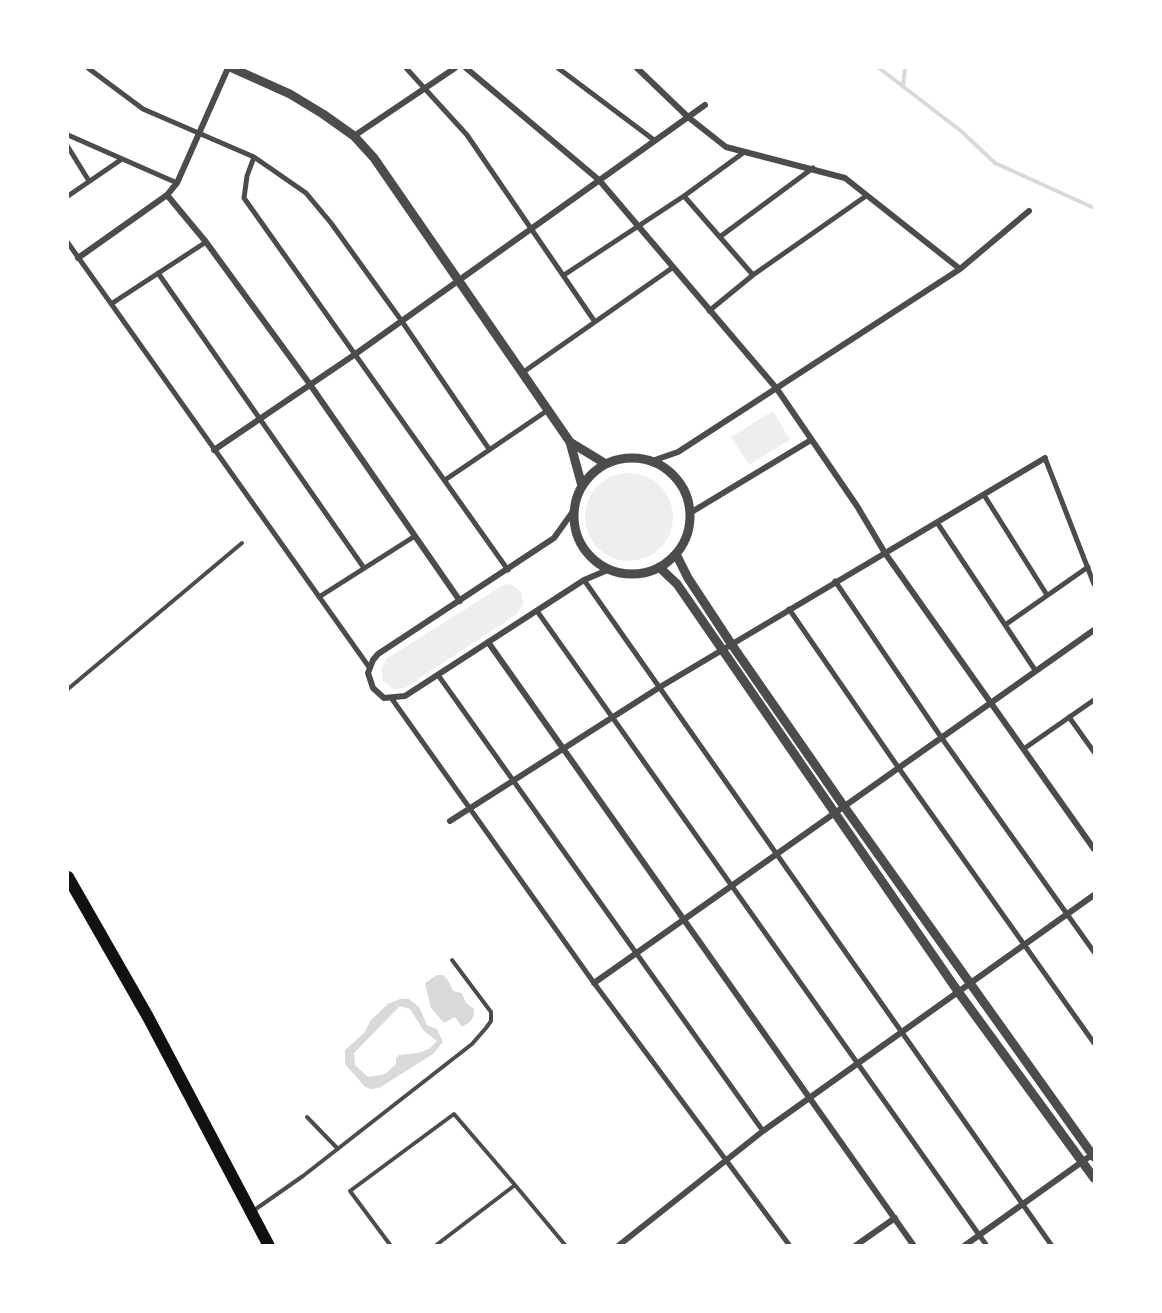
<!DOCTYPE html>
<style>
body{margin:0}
#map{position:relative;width:1162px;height:1313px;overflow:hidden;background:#fff;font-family:Arial,sans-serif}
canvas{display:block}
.frame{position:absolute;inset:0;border:69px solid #fff;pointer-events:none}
</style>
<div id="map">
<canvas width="1162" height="1313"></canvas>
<div class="frame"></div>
</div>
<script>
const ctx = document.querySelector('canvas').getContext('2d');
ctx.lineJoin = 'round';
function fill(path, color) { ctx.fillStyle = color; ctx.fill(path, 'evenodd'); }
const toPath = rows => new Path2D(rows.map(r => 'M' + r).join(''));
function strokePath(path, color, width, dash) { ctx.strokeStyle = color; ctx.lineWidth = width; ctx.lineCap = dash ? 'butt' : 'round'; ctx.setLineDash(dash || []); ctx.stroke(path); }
fill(toPath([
 [773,411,790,440,749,465,731,437],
 '585 517a44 44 0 1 1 88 0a44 44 0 1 1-88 0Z',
 [505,584,512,585,521,592,523,604,517,614,405,688,394,689,383,681,381,669,386,659]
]), '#eee');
fill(toPath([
 [437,975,443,975,448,980,453,991,462,993,466,1003,474,1009,474,1015,470,1022,462,1027,455,1017,444,1023,431,1008,425,983],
 [400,999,409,999,419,1007,427,1025,437,1029,443,1042,433,1054,379,1088,371,1089,365,1087,345,1064,345,1050,365,1032,370,1021,388,1004],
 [400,1006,410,1009,424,1031,437,1041,429,1049,418,1053,399,1055,396,1058,396,1064,385,1074,368,1077,355,1065,354,1053]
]), '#d9d9d9');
strokePath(toPath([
 [879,68,961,131,995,163,1094,208],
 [903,85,905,68]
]), '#d9d9d9', 4);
strokePath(toPath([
 [68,689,242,543],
 [307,1117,338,1149],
 [253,1211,303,1176,472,1044,486,1028,491,1021,491,1012,452,960],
 [391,1246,350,1191,454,1114,515,1185],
 [435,1246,515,1185,566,1246]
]), '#4c4c4c', 4);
strokePath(toPath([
 [88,68,143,109,254,157,306,193,331,223,401,320,489,449],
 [406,68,467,135,595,322],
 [558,68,654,140],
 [68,135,177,183],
 [68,147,89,181],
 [254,157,247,176,244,198,508,570],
 [68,196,122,159],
 [684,196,753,275],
 [721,236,813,168],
 [68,243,369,667],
 [158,273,364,568],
 [564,275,684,196,743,153],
 [111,304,206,242],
 [709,311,753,275,866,196],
 [522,373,672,268],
 [1045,458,1094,584],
 [445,480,548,410],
 [984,495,1047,595],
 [938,524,1035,670],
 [584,580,1052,1246],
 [835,581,941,737,1094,952],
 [319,597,415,536],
 [789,609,898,767,1094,1043],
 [537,611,987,1246],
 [1005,625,1088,567],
 [438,675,763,1131],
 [392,699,594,983,790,1246],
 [1069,717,1094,752],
 [1025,748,1094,700]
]), '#4c4c4c', 5);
strokePath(toPath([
 [228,68,177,183,167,195,206,242,309,383,460,601],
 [466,68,599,180,777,389,857,506,885,553,1094,849],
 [637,68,688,117,726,147,845,178,960,269],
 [354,136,455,68],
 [78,258,167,195],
 [214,450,354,355,705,105],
 [652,461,678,452,960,269,1029,211],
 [574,510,554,538,378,654,373,660,368,673,373,688,384,698,405,696,584,580,610,569],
 [690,513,811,440],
 [488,642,914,1246],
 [450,821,660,687,1045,458],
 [594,983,1094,630],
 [618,1246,763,1131,1094,895],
 [855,1246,895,1218],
 [964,1246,1093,1154]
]), '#4c4c4c', 6);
strokePath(toPath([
 [232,68,290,94,323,114,354,136,374,158,570,442,582,486],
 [570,442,606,464],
 '574 516a58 58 0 1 1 116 0a58 58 0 1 1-116 0Z',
 [676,554,688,578,732,645,843,805,1094,1157],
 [659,567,677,584,959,993,1094,1178]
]), '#4c4c4c', 9);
strokePath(toPath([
 [68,877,148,1017,269,1246]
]), '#111', 12);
</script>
